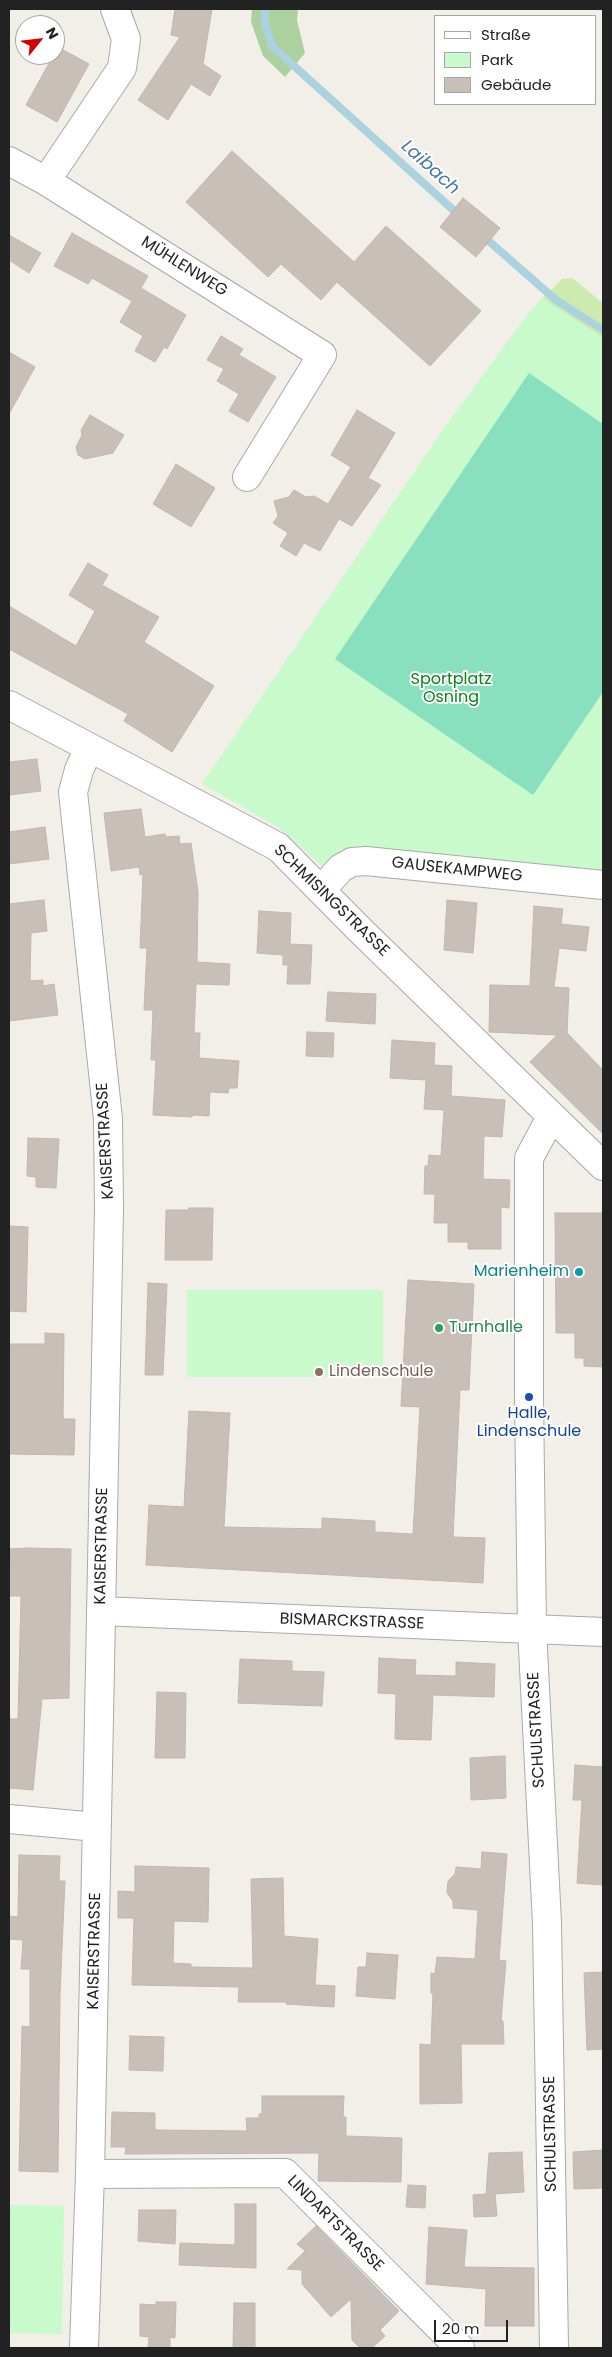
<!DOCTYPE html>
<meta charset="utf-8">
<style>
body{margin:0}
#map{position:relative;width:612px;height:2357px;overflow:hidden;background:#f2efe9;font-family:Poppins,sans-serif}
canvas{display:block}
.frame{position:absolute;inset:0;border:10px solid #222;pointer-events:none}
.legend{position:absolute;left:434px;top:15px;width:162px;height:90px;box-sizing:border-box;background:#fff;border:1px solid #a7a7a7;margin:0;padding:6px 9px;list-style:none;font-size:15px;color:#222}
.legend li{display:flex;align-items:center;gap:10px;height:25px}
.legend b{width:25px;border:1px solid #a7a7a7}
.north{position:absolute;left:15px;top:15px;width:50px;height:50px;box-sizing:border-box;background:#fff;border:1px solid #a7a7a7;border-radius:50%;rotate:61deg;font-size:14px;font-weight:700;line-height:20px;text-align:center;color:#222}
.north::after{content:'';display:block;margin:auto;width:18px;height:22px;background:#d40000;clip-path:polygon(50% 0,100% 100%,50% 72%,0 100%)}
.scale{position:absolute;left:434px;top:2320px;width:74px;height:22px;box-sizing:border-box;border:2px solid #222;border-top:0;padding-left:6px;font-size:15px;line-height:18px;white-space:nowrap;color:#222;-webkit-text-stroke:4px #fff;paint-order:stroke}
</style>
<div id="map">
<canvas width="612" height="2357"></canvas>
<div class="frame"></div>
<ul class="legend">
<li><b style="height:6px;background:#fff"></b>Straße</li>
<li><b style="height:14px;background:#c8facc"></b>Park</li>
<li><b style="height:14px;background:#c7bfb8"></b>Gebäude</li>
</ul>
<div class="north">N</div>
<div class="scale">20 m</div>
</div>
<script>
const ctx = document.querySelector('canvas').getContext('2d');
ctx.lineJoin = 'round';
function fill(path, color) { ctx.fillStyle = color; ctx.fill(path, 'evenodd'); }
const toPath = rows => new Path2D(rows.map(r => 'M' + r).join(''));
function strokePath(path, color, width, dash) { ctx.strokeStyle = color; ctx.lineWidth = width; ctx.lineCap = dash ? 'butt' : 'round'; ctx.setLineDash(dash || []); ctx.stroke(path); }
function write(font, color, halo, rows, align = 'center') {
  ctx.font = font + ' Poppins,sans-serif'; ctx.lineWidth = 4; ctx.setLineDash([]); ctx.textBaseline = 'middle'; ctx.strokeStyle = halo; ctx.fillStyle = color; for (const [text, x, y, turn = 0] of rows) {
    ctx.save(); ctx.translate(x, y); ctx.rotate((+turn || 0) * Math.PI / 180); ctx.textAlign = isNaN(turn) ? turn : align; if (halo) ctx.strokeText(text, 0, 0); ctx.fillText(text, 0, 0); ctx.restore();
  }
}
fill(toPath([
 [572,278,603,303,603,338,542,299,562,279]
]), '#cdebb0');
fill(toPath([
 [252,9,298,9,297,20,305,53,285,77,263,56,251,22]
]), '#add19e');
fill(toPath([
 [542,298,603,338,603,872,362,849,341,849,324,868,278,827,202,784,446,425,528,314],
 [187,1290,383,1290,383,1377,187,1377],
 [9,2205,64,2206,62,2334,9,2333]
]), '#c8facc');
fill(toPath([
 [529,373,603,424,603,692,533,795,335,659]
]), '#88e0be');
strokePath(toPath([
 [266,9,264,20,272,46,461,217],
 [483,236,556,300,603,330]
]), '#aad3df', 8);
const building = toPath([
 [175,9,212,9,203,64,221,76,210,96,191,84,168,120,138,100,180,37,171,35,175,9],
 [58,47,89,64,57,122,26,105,58,47],
 [232,151,354,262,386,226,481,311,430,366,337,282,321,300,281,264,268,277,186,202,232,151],
 [463,198,500,228,476,257,440,227,463,198],
 [72,233,148,276,141,288,186,315,167,349,164,347,155,362,135,351,143,336,120,322,132,301,92,278,88,284,54,266,72,233],
 [9,235,41,253,29,273,9,260,9,235],
 [221,336,243,349,239,355,276,377,248,422,229,411,239,394,217,381,224,369,207,360,221,336],
 [9,352,35,367,9,414,9,352],
 [357,410,395,433,368,478,381,485,352,526,339,519,320,551,304,543,296,556,280,546,288,533,273,523,278,516,274,501,289,497,294,490,306,497,314,496,328,504,351,467,331,455,357,410],
 [90,415,124,435,113,453,85,459,78,455,76,447,82,435,81,430,90,415],
 [176,464,215,488,191,527,153,504,176,464],
 [88,563,108,575,102,585,159,617,144,642,214,686,172,752,124,721,128,714,9,649,9,606,76,646,95,611,69,595,88,563],
 [37,759,41,791,9,795,9,762,37,759],
 [141,809,145,837,165,834,166,837,179,836,180,844,191,843,198,892,197,962,230,964,229,985,196,984,194,1033,200,1033,199,1058,239,1061,237,1088,229,1088,228,1093,210,1092,209,1116,193,1115,192,1117,153,1115,156,1060,151,1060,153,1010,144,1010,147,948,140,948,143,874,140,875,139,867,111,871,104,813,141,809],
 [45,827,49,859,9,864,9,832,45,827],
 [44,900,47,931,31,933,30,981,43,980,43,986,54,984,58,1015,9,1021,9,904,44,900],
 [447,900,477,903,473,953,444,950,447,900],
 [534,906,563,909,561,924,589,927,586,951,559,948,554,987,569,988,567,1033,603,1070,603,1134,530,1062,557,1035,489,1032,490,985,530,986,534,906],
 [259,911,291,913,290,944,312,945,310,984,287,984,288,965,283,965,283,955,257,953,259,911],
 [328,992,376,994,375,1024,326,1021,328,992],
 [307,1032,334,1033,333,1057,306,1056,307,1032],
 [392,1040,435,1043,434,1065,452,1066,451,1096,505,1100,502,1137,484,1136,483,1179,510,1180,509,1208,501,1207,501,1249,468,1249,468,1242,448,1242,448,1223,434,1223,435,1194,424,1194,425,1166,428,1166,429,1155,441,1156,444,1110,424,1109,426,1080,390,1078,392,1040],
 [28,1138,59,1139,56,1188,36,1187,36,1177,27,1176,28,1138],
 [189,1208,213,1208,212,1260,165,1260,166,1210,188,1210,189,1208],
 [555,1213,603,1213,603,1367,584,1366,584,1358,575,1358,575,1333,556,1333,555,1213],
 [9,1226,28,1227,26,1312,9,1311,9,1226],
 [408,1280,474,1284,469,1390,460,1390,453,1537,485,1538,483,1583,146,1565,149,1505,184,1507,189,1411,230,1413,224,1527,322,1529,322,1518,375,1521,375,1532,413,1534,420,1407,401,1406,408,1280],
 [148,1283,167,1284,163,1375,145,1375,148,1283],
 [45,1333,64,1334,63,1419,75,1419,74,1455,9,1454,9,1344,45,1344,45,1333],
 [27,1548,71,1549,69,1698,42,1699,33,1790,9,1788,9,1719,18,1719,21,1596,9,1596,10,1549,27,1548],
 [379,1658,416,1660,415,1675,456,1676,456,1662,495,1664,494,1697,433,1695,431,1740,395,1739,396,1694,378,1693,379,1658],
 [240,1659,292,1661,292,1671,324,1672,322,1706,238,1703,240,1659],
 [157,1692,186,1693,185,1758,155,1758,157,1692],
 [505,1756,506,1798,471,1800,470,1758,505,1756],
 [575,1765,603,1767,603,1885,577,1883,582,1800,573,1800,575,1765],
 [482,1852,507,1854,499,1960,506,1961,501,2021,503,2021,504,2044,461,2044,462,2103,420,2104,420,2044,431,2045,433,1994,431,1993,431,1973,435,1974,437,1957,475,1959,478,1910,453,1908,453,1901,447,1893,448,1881,455,1874,456,1867,481,1869,482,1852],
 [19,1855,60,1856,59,1881,65,1881,60,1993,58,2172,19,2171,22,2026,30,2027,30,1969,21,1969,23,1940,9,1939,9,1916,18,1917,19,1855],
 [135,1866,209,1868,208,1922,174,1921,173,1963,191,1964,191,1967,253,1968,251,1879,283,1878,284,1936,318,1939,315,1985,335,1986,334,2007,286,2004,287,2002,238,2002,239,1987,132,1985,134,1918,118,1918,118,1891,135,1892,135,1866],
 [367,1953,398,1955,395,1999,356,1996,358,1967,366,1967,367,1953],
 [603,1972,603,2049,587,2050,584,1973,603,1972],
 [130,2036,164,2037,163,2071,129,2070,130,2036],
 [262,2096,344,2096,343,2117,346,2117,346,2136,402,2138,401,2182,318,2181,319,2153,125,2154,126,2147,111,2147,112,2112,155,2113,155,2130,247,2131,246,2118,259,2118,259,2114,262,2114,262,2096],
 [603,2150,603,2188,574,2189,573,2152,603,2150],
 [522,2152,524,2192,495,2194,497,2216,474,2217,473,2195,486,2194,489,2153,522,2152],
 [408,2185,426,2186,425,2208,406,2207,408,2185],
 [235,2204,256,2204,256,2268,179,2265,180,2243,235,2245,235,2204],
 [139,2210,176,2210,175,2244,138,2241,139,2210],
 [316,2226,399,2311,380,2330,385,2336,372,2348,360,2348,352,2340,351,2299,331,2317,302,2284,302,2270,287,2269,305,2251,297,2244,316,2226],
 [429,2227,467,2230,464,2267,534,2268,534,2326,485,2326,486,2289,426,2284,429,2227],
 [156,2302,176,2302,175,2338,170,2337,170,2348,148,2348,149,2337,140,2336,140,2304,156,2305,156,2302],
 [234,2303,255,2303,255,2348,233,2348,234,2303]
]);
fill(building, '#c7bfb8');
strokePath(building, '#c4b6ab', 1);
const minor = toPath([
 [9,161,46,181,322,355,247,477],
 [46,181,122,68,126,39,115,9],
 [9,705,278,847,359,929,603,1166],
 [321,890,341,868,352,862,366,861,603,885],
 [551,1117,529,1158,529,1397,532,1629,547,1923,554,2348],
 [101,1611,603,1632],
 [9,1819,97,1827],
 [90,2174,285,2173,460,2348],
 [84,2348,90,2174,109,1209,108,1119,73,792,79,770,89,748]
]);
strokePath(minor, '#a9a9a9', 30);
strokePath(minor, '#fff', 28);
for (const [x, y, r, color] of [
 [579,1272,5,"#0f9aa8"],
 [439,1328,5,"#2e9e5b"],
 [319,1372,5,"#8d6e63"],
 [529,1397,5,"#1a4fb4"]
]) { const dot = new Path2D(); dot.arc(x, y, r, 0, 2 * Math.PI); ctx.fillStyle = color; ctx.fill(dot); strokePath(dot, '#fff', 2); }
write('16px', '#222', '#fff', [
 ["MÜHLENWEG",184,267,32],
 ["GAUSEKAMPWEG",457,870,6],
 ["SCHMISINGSTRASSE",331,901,44],
 ["KAISERSTRASSE",106,1141,-93],
 ["KAISERSTRASSE",102,1546,-89],
 ["BISMARCKSTRASSE",352,1622,2],
 ["SCHULSTRASSE",537,1730,-93],
 ["KAISERSTRASSE",95,1951,-89],
 ["SCHULSTRASSE",551,2134,-91],
 ["LINDARTSTRASSE",335,2224,45]
]);
write('16px', '#0c8416', '#fff', [
 ["Sportplatz",451,680],
 ["Osning",451,698]
]);
write('16px', '#0d838f', '#fff', [
 ["Marienheim",569,1272]
], 'right');
write('16px', '#27864d', '#fff', [
 ["Turnhalle",449,1328]
], 'left');
write('16px', '#785e54', '#fff', [
 ["Lindenschule",329,1372]
], 'left');
write('16px', '#164399', '#fff', [
 ["Halle,",529,1414],
 ["Lindenschule",529,1432]
]);
write('italic 18px', '#4a7aab', '#fff', [
 ["Laibach",430,168,42]
]);
</script>
